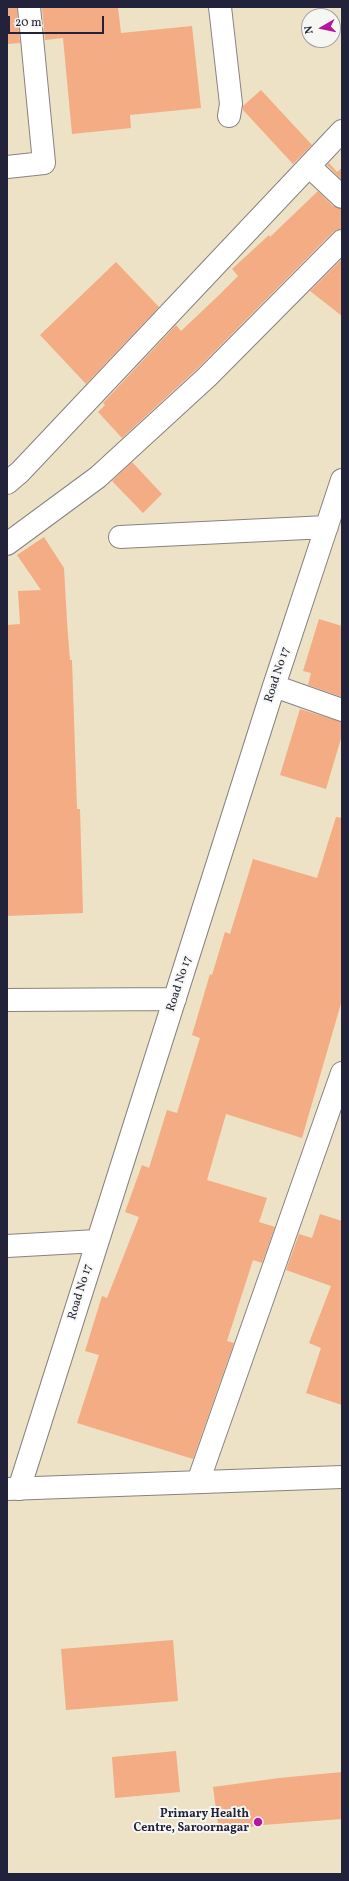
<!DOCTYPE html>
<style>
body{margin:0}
#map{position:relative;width:349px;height:1881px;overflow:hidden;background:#ede2c5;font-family:Vollkorn,serif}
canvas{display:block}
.frame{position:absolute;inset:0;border:8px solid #22223b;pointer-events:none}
.north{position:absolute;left:301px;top:8px;width:40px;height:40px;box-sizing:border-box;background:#f6f6f2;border:1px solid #a1a1a9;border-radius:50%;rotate:261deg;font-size:11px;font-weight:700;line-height:16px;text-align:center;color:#22223b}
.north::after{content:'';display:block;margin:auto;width:14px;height:18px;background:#b5179e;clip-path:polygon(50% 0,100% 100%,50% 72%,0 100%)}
.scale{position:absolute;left:8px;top:16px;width:96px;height:18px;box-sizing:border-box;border:2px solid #22223b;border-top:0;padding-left:5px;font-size:12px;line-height:14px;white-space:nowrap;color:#22223b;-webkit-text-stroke:3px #f6f6f2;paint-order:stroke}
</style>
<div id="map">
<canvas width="349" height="1881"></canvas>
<div class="frame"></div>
<div class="north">N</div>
<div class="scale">20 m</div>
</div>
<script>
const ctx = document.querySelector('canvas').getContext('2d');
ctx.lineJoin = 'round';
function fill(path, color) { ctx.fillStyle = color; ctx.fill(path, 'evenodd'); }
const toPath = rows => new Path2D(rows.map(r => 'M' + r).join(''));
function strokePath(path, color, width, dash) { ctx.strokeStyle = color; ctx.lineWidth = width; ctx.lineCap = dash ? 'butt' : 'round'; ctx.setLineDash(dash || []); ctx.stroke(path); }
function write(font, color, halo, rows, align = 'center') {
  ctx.font = font + ' Vollkorn,serif'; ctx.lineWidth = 4; ctx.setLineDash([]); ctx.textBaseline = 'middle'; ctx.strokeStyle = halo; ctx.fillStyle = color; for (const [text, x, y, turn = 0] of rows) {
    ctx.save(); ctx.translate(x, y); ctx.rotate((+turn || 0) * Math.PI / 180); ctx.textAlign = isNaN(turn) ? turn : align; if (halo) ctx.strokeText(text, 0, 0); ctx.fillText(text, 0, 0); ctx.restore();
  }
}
fill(toPath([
 [7,7,17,7,20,43,7,44],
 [42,7,118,7,121,33,192,26,201,108,130,115,131,128,72,134,63,38,45,40],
 [261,90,312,145,293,164,243,110,243,106],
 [329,163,337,172,342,168,342,180,327,165],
 [318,191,333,206,342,209,342,229,333,232,198,368,122,438,98,412,105,405,103,403,176,325,181,331,217,297,238,276,232,269,269,235,270,237],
 [342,259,342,316,310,291],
 [116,262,159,307,86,384,40,335],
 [132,462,162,494,143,513,112,481],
 [44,537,64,568,67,622,70,660,72,660,77,809,80,809,83,913,7,916,7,625,20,624,18,591,41,590,17,555],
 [319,619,342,626,342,697,308,685,311,673,303,671],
 [300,709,342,722,342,735,326,789,280,775],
 [336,817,342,818,342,1000,302,1138,226,1114,207,1180,267,1198,259,1222,275,1227,262,1263,253,1260,227,1341,234,1343,193,1459,77,1423,99,1355,85,1351,102,1296,107,1298,139,1217,125,1212,142,1165,149,1168,167,1110,177,1113,200,1038,192,1035,210,974,212,975,225,932,230,934,253,859,317,878],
 [320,1214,342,1221,342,1405,306,1393,321,1348,309,1343,331,1286,286,1270,299,1234,312,1238],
 [173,1640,178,1701,66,1710,61,1649],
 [176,1751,180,1792,115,1798,112,1757],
 [342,1772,342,1819,263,1825,219,1832,213,1787,279,1778]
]), '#f3ac84');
const street = toPath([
 [220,7,231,104,229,116],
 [309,166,342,197],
 [7,167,44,163,29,7],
 [7,483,20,472,342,131],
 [120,537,327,527],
 [7,544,98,477,207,377,342,241],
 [274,686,342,710],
 [7,1000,175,999],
 [7,1246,97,1241],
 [198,1482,342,1073],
 [19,1489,274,686,342,480]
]);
const secondary = toPath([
 [7,1489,342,1477]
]);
strokePath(street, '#888280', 24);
strokePath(secondary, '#888280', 24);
strokePath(street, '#fff', 22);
strokePath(secondary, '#fff', 22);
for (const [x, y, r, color] of [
 [258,1822,5,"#b5179e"]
]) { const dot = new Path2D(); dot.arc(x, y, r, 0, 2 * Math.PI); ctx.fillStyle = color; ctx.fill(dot); strokePath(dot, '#f6f6f2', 1.5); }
write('12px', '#22223b', '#f6f6f2', [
 ["Road No 17",278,675,-72],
 ["Road No 17",180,984,-72],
 ["Road No 17",81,1292,-73]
]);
write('bold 12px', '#22223b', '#f6f6f2', [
 ["Primary Health",249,1815],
 ["Centre, Saroornagar",249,1829]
], 'right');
</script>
